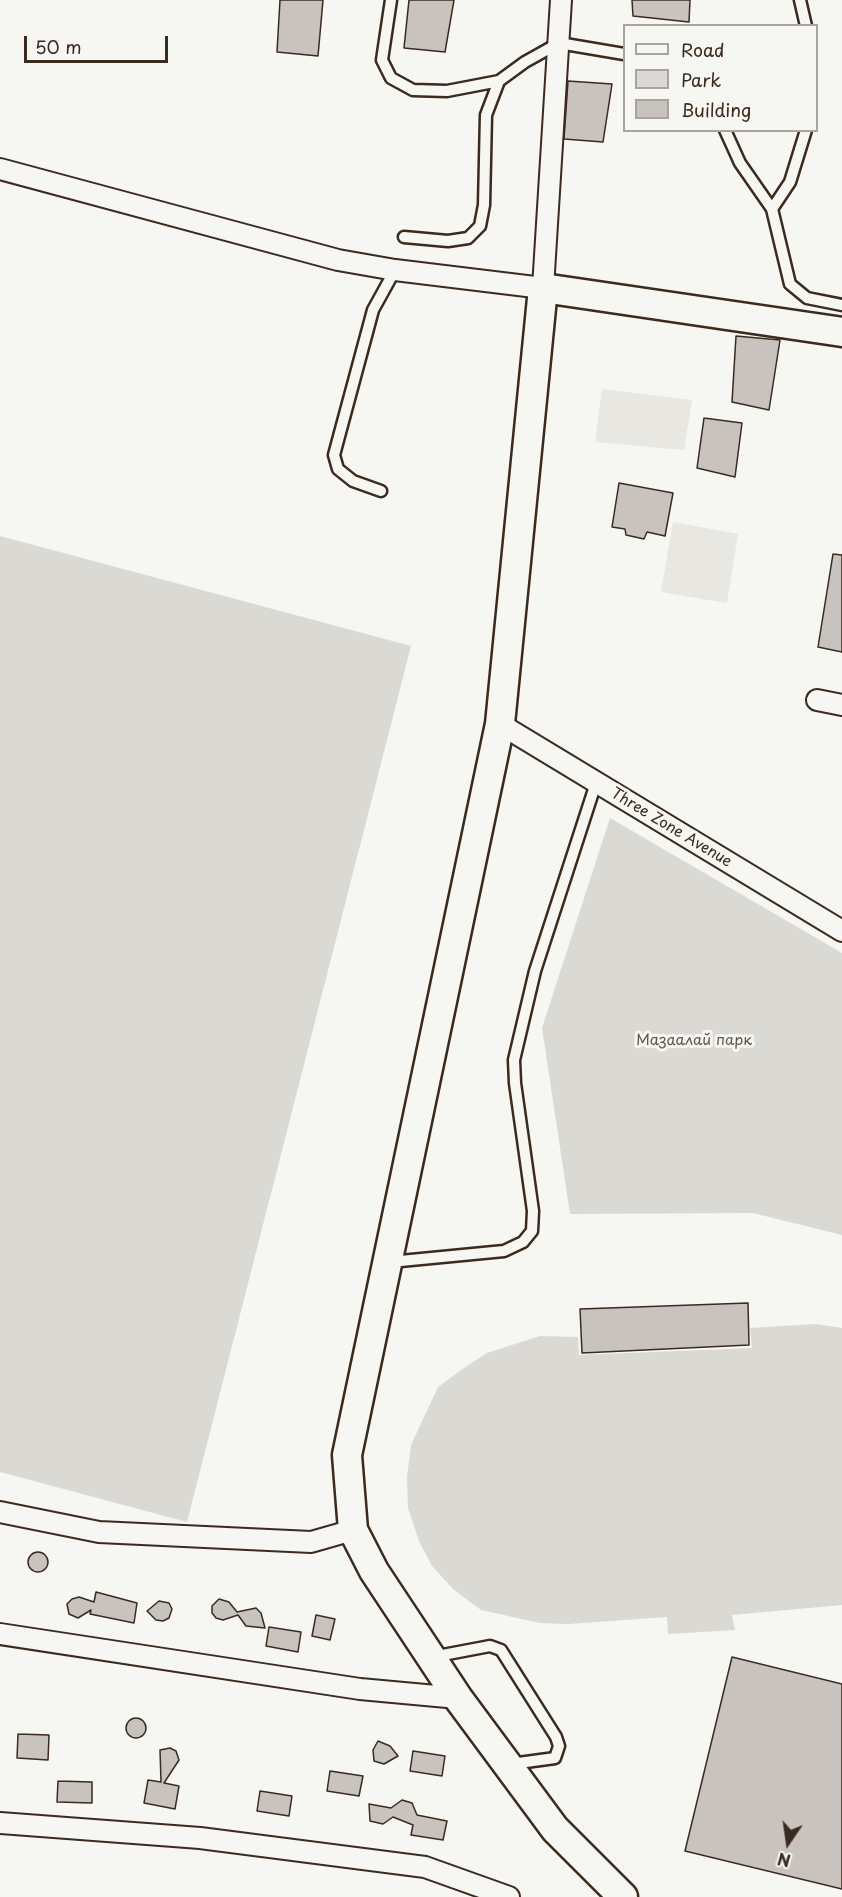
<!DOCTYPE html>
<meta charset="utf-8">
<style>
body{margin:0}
#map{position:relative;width:842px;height:1897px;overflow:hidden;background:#f6f6f2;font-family:"Playpen Sans",sans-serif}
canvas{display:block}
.legend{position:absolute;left:623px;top:24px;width:195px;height:108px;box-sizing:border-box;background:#f6f6f2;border:2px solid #aba49d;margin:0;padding:8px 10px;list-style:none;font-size:18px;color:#3b2a1e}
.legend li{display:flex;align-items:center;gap:12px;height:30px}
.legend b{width:30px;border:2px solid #aba49d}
.north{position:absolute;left:758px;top:1813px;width:60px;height:60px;-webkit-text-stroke:4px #f6f6f2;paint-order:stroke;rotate:193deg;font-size:16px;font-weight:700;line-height:24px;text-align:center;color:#3b2a1e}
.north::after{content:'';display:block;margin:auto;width:21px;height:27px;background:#3b2a1e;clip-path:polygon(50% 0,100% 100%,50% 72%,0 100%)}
.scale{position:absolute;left:24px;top:36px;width:144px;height:27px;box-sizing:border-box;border:3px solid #3b2a1e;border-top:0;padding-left:8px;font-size:18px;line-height:21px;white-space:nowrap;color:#3b2a1e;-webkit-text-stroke:4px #f6f6f2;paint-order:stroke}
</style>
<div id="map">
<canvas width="842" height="1897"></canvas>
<ul class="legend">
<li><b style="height:8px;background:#f6f6f2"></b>Road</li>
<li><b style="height:16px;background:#dad9d3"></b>Park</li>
<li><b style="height:16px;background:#c8c3be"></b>Building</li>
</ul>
<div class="north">N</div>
<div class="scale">50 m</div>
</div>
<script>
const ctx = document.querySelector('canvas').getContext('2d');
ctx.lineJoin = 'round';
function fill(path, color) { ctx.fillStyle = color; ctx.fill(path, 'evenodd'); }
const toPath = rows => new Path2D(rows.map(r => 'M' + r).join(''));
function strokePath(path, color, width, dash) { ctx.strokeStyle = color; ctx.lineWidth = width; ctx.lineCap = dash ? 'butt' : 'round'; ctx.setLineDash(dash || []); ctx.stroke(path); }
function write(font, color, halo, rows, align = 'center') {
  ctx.font = font + ' "Playpen Sans",sans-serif'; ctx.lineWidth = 6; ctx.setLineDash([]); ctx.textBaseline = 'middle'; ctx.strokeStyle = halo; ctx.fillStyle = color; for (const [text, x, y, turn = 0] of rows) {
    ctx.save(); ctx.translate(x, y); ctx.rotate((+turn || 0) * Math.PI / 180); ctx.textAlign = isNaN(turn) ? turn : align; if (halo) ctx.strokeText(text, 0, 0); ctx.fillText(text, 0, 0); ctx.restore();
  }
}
fill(toPath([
 [602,389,692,400,684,450,595,442],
 [673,522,738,534,727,603,661,592]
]), '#e8e7e2');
fill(toPath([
 [0,536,411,646,187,1522,0,1472],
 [610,818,842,953,842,1235,753,1213,570,1214,542,1028],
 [816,1324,842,1328,842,1605,732,1615,735,1630,668,1634,667,1617,568,1624,540,1623,481,1610,453,1589,432,1566,419,1541,408,1508,407,1477,411,1445,438,1387,464,1368,487,1353,540,1336,578,1337,579,1355,752,1348,750,1328]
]), '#dad9d3');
const building = toPath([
 [280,0,323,0,318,56,277,52,280,0],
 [409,0,454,0,445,52,404,48,409,0],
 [632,0,690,0,689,22,633,16,632,0],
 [568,81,612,84,603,142,564,139,568,81],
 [736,336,780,340,769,410,732,402,736,336],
 [704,418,742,423,735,477,697,468,704,418],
 [619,483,673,493,665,536,647,532,644,539,626,535,625,529,612,527,619,483],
 [833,554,842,555,842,652,818,647,833,554],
 [748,1303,749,1345,582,1353,580,1309,748,1303],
 '28 1562a10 10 0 1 1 20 0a10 10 0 1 1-20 0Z',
 [96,1592,137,1603,134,1623,90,1614,91,1610,78,1618,69,1614,67,1604,72,1599,79,1597,94,1602,96,1592],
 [219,1599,229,1602,237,1612,256,1608,261,1613,265,1628,246,1626,238,1615,223,1620,216,1618,212,1613,212,1606,219,1599],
 [159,1601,169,1603,172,1609,169,1618,163,1621,156,1620,147,1611,159,1601],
 [316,1615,335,1619,330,1640,312,1636,316,1615],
 [269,1627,301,1632,298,1652,266,1646,269,1627],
 [732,1657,842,1684,842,1889,685,1851,732,1657],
 '126 1728a10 10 0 1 1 20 0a10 10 0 1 1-20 0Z',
 [18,1734,49,1735,48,1760,17,1758,18,1734],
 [378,1741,390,1746,398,1756,384,1764,374,1761,373,1750,378,1741],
 [170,1748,176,1751,179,1760,164,1783,179,1786,175,1809,144,1803,148,1780,161,1782,160,1750,170,1748],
 [413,1751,445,1756,442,1776,410,1771,413,1751],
 [330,1771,363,1776,359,1796,327,1791,330,1771],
 [58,1781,92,1782,92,1803,57,1802,58,1781],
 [260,1791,292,1796,289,1816,257,1811,260,1791],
 [402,1800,412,1803,417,1815,447,1821,443,1840,411,1835,413,1825,393,1817,383,1824,370,1821,369,1804,391,1808,402,1800]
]);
fill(building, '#c8c3be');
strokePath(building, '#3b2a1e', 1.5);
const lane = toPath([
 [391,0,382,60,391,78,413,90,447,91,499,81,525,62,559,43,624,54],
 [800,0,806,26],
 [725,130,740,163,772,209,790,284,807,298,842,305],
 [772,209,790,182,806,130],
 [404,237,448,241,468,238,480,226,484,205,486,115,499,81],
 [381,491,353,481,338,469,334,455,373,310,395,270],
 [390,1262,504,1251,523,1242,532,1231,533,1211,515,1083,514,1060,535,971,596,783],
 [432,1657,490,1646,501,1650,556,1737,559,1746,555,1758,511,1764]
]);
const street = toPath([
 [0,169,338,260,395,270,543,288,561,0],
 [817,700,842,705],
 [500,724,842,931],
 [0,1512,99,1532,311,1542,353,1530],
 [0,1634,360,1689,458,1698],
 [0,1823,200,1838,425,1867,509,1897]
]);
const secondary = toPath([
 [623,1897,555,1829,458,1698,374,1571,353,1530,347,1455,500,724,543,288,842,332]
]);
strokePath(lane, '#3b2a1e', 15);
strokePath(street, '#3b2a1e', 24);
strokePath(secondary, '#3b2a1e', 33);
strokePath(lane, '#f6f6f2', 10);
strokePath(street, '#f6f6f2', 20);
strokePath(secondary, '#f6f6f2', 28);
write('15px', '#3b2a1e', '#f6f6f2', [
 ["Three Zone Avenue",671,828,31]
]);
write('15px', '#63564b', '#f6f6f2', [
 ["Мазаалай парк",694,1041]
]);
</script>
